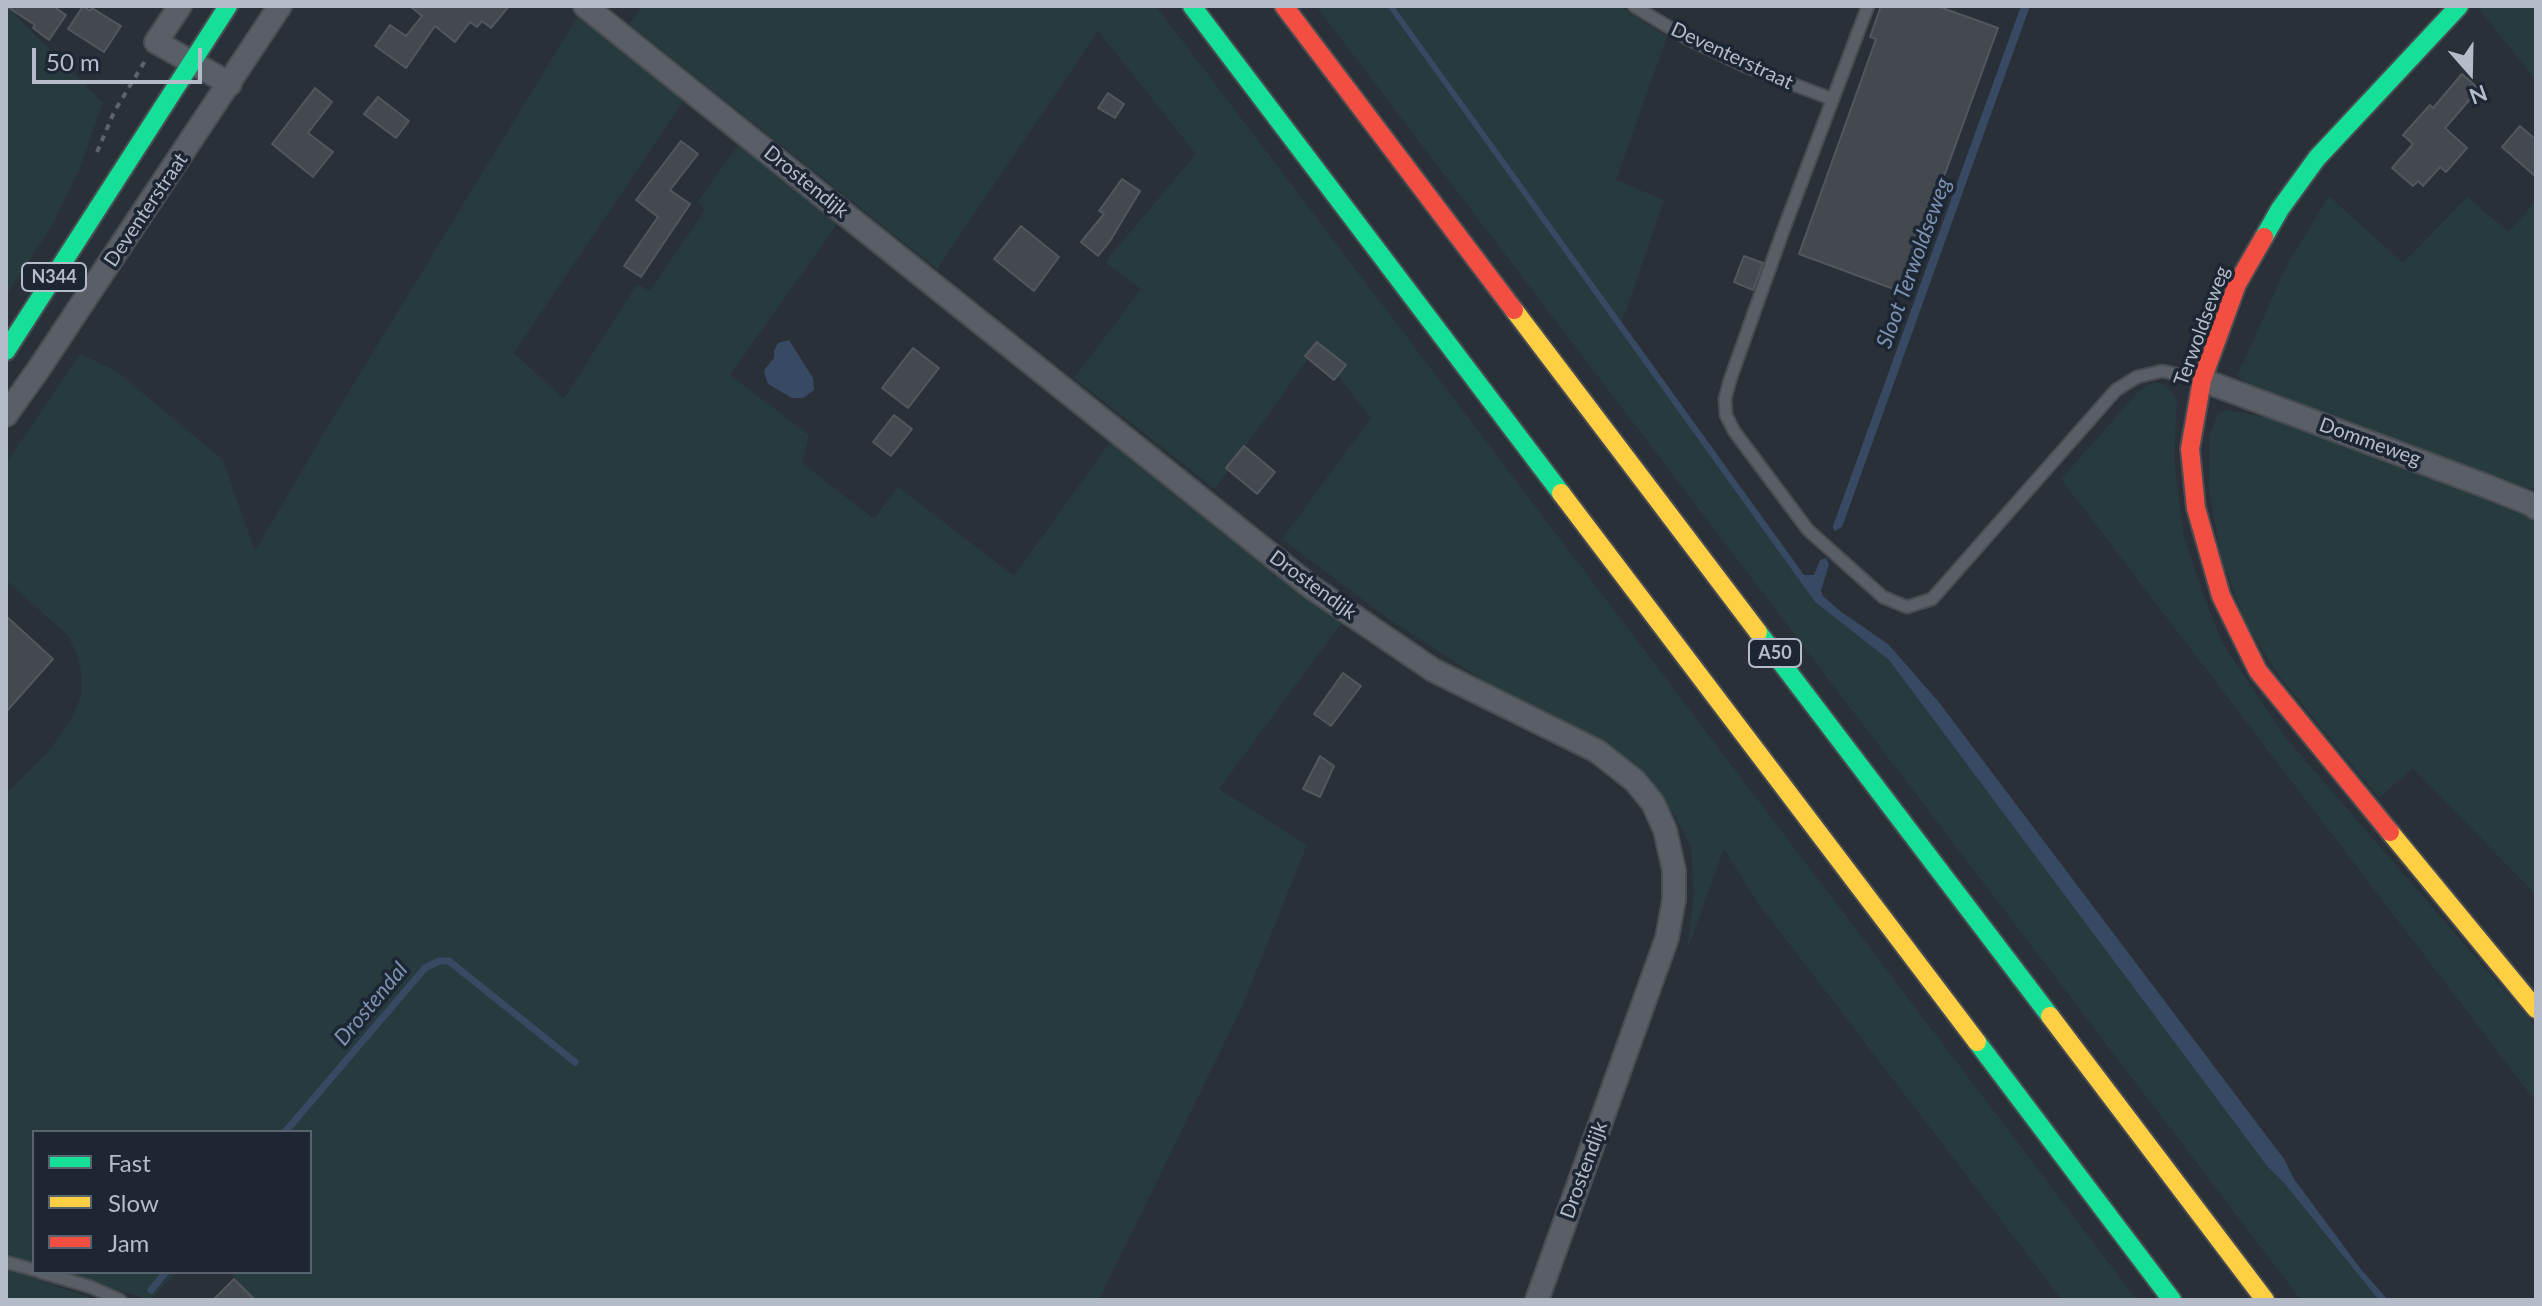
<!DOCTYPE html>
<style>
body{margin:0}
#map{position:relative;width:2542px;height:1306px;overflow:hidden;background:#2a3038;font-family:Lato,sans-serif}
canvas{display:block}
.frame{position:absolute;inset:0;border:8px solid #b4bcc9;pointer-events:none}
.legend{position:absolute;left:32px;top:1130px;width:280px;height:144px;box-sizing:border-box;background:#1d2633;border:2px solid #59626f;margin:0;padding:10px 14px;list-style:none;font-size:24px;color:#b4bcc9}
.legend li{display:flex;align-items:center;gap:16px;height:40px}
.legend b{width:40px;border:2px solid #59626f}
.north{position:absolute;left:2430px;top:32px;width:80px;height:80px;-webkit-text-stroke:6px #1d2633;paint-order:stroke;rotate:160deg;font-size:22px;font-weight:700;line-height:32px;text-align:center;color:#b4bcc9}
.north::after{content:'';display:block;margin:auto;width:28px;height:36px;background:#b4bcc9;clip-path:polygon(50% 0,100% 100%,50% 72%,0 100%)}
.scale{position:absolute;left:32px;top:48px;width:170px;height:36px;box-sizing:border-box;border:4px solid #b4bcc9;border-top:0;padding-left:10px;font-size:24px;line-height:28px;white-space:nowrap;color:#b4bcc9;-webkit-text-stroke:6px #1d2633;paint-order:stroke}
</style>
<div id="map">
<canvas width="2542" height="1306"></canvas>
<div class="frame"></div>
<ul class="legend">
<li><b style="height:10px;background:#16e098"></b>Fast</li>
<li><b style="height:10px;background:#ffcf43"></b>Slow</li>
<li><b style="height:10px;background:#f24e42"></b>Jam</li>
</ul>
<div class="north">N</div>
<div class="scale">50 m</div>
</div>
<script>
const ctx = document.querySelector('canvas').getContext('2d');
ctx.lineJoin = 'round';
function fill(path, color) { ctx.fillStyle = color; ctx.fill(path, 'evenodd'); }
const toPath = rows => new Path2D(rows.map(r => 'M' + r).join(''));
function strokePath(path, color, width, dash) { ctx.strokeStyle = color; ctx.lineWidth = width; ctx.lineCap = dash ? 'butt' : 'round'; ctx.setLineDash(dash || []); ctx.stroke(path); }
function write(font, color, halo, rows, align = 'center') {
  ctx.font = font + ' Lato,sans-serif'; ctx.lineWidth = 7; ctx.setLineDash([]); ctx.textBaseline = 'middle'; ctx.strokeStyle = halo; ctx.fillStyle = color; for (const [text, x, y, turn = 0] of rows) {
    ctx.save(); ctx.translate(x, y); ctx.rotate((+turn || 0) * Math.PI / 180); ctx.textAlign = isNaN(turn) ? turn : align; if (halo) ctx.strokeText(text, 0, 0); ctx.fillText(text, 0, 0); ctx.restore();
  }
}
fill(toPath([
 [6,6,103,103,79,170,52,226,6,295],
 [642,6,1156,6,2137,1300,2062,1300,1758,903,1724,849,1687,951,1694,895,1691,847,1675,815,1646,781,1594,743,1491,685,1390,620,1282,539,1371,418,1316,348,1215,489,1074,378,1141,289,1105,262,1196,154,1098,31,937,269,629,24],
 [1316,6,1387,6,1815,602,1889,660,2267,1166,2284,1183,2379,1300,2301,1300],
 [1394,6,1619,6,1667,37,1616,180,1664,200,1622,322],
 [2480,6,2536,6,2536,80,2478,8],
 [578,16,684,100,514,353,564,399,637,284,650,291,705,210,698,201,739,144,838,223,730,375,809,435,802,463,874,519,898,487,1014,576,1111,441,1343,621,1219,789,1307,845,1241,1009,1099,1300,256,1300,229,1272,310,1272,310,1132,34,1132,34,1265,6,1256,6,794,49,751,72,717,82,695,82,675,76,652,68,636,6,580,6,463,80,354,115,370,223,460,255,551,328,426],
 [2329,196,2403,263,2467,197,2509,232,2536,201,2536,488,2518,489,2257,390,2237,376,2287,265],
 [2156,382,2166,385,2177,400,2174,461,2183,533,2202,591,2223,644,2286,738,2536,1027,2536,1102,2061,479,2138,392,2148,385],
 [2226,410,2265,417,2459,485,2518,509,2536,520,2536,895,2413,768,2379,798,2279,676,2246,624,2221,557,2209,489,2210,434,2218,414],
 [6,1269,96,1300,6,1300],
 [57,1272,177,1272,150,1300]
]), '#273a3e');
fill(toPath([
 [1387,6,1394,6,1804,575,1814,575,1820,560,1826,558,1829,564,1821,591,1823,596,1840,611,1888,644,1938,701,2284,1159,2294,1179,2360,1268,2388,1300,2379,1300,2284,1183,2267,1166,1889,660,1815,602],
 [2021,6,2030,6,1842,527,1834,531,1833,526],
 [789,340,813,378,814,390,803,398,792,398,768,384,765,375,764,370,774,358,774,351,778,343]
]), '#384963');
strokePath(toPath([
 [285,1132,425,968,439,961,449,961,575,1062],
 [151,1290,166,1272]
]), '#384963', 7);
const building = toPath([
 [6,6,53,6,66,15,49,40,33,28,35,25,6,6],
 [83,6,90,11,92,8,121,26,104,52,68,29,83,6],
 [410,6,509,6,491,28,482,21,477,27,470,22,455,42,435,26,406,68,375,46,390,25,406,36,422,16,410,6],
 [1881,6,1937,6,1998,28,1902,292,1799,254,1876,39,1870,37,1881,6],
 [2462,74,2479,89,2445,128,2467,148,2446,172,2440,167,2423,186,2418,181,2413,186,2392,168,2413,144,2403,135,2430,105,2433,108,2462,74],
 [315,88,332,102,308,133,333,152,313,177,272,144,315,88],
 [1108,93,1124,104,1115,118,1098,108,1108,93],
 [378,97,409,121,396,138,364,114,378,97],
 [2520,126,2536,140,2536,177,2502,147,2520,126],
 [681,141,698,154,670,190,690,204,641,277,624,266,658,217,636,200,681,141],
 [1122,179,1140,191,1110,241,1098,256,1081,242,1104,214,1099,211,1122,179],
 [1021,226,1059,257,1034,291,994,259,1021,226],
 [1744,256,1763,263,1753,290,1734,282,1744,256],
 [1317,342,1346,365,1334,380,1305,356,1317,342],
 [913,348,939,368,908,408,882,388,913,348],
 [894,415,912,429,891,456,873,442,894,415],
 [1244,446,1275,472,1257,494,1226,468,1244,446],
 [6,616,53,659,6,712,6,616],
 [1343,673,1361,686,1331,726,1314,714,1343,673],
 [1320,756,1334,766,1320,797,1303,789,1320,756],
 [234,1279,255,1300,213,1300,234,1279]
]);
fill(building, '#444950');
strokePath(building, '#52575f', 2);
const lane = toPath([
 [1634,6,1690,40,1745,66,1832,99],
 [1868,6,1783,231,1730,380,1725,399,1726,415,1734,431,1808,530,1883,597,1907,607,1932,599,2116,390,2137,377,2162,371,2198,379],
 [6,1262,34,1270],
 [40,1272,91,1287,120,1300]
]);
const street = toPath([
 [180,6,156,42,230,84],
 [585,6,1311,587,1433,670,1597,751,1635,781,1653,803,1665,830,1674,870,1674,900,1667,938,1537,1300],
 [2202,380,2486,486,2531,504,2536,508],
 [6,415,38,370,280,6]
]);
const fast = toPath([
 [1192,6,1561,493],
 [2264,237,2280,209,2317,158,2459,6],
 [6,351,228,6],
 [1758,632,2050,1016],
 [1977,1042,2172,1300]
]);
const slow = toPath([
 [1514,310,1758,632],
 [1561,493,1977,1042],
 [2390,832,2536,1009],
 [2050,1016,2265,1300]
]);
const jam = toPath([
 [1284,6,1514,310],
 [2264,237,2237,284,2202,380,2190,449,2196,508,2221,596,2258,671,2390,832]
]);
strokePath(lane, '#484c53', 15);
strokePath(street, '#484c53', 26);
strokePath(fast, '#484c53', 22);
strokePath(slow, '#484c53', 22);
strokePath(jam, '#484c53', 22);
strokePath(toPath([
 [97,152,114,112,145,61]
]), '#5d636a', 4, [6, 6]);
strokePath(lane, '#5a5e66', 11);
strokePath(street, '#5a5e66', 22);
strokePath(fast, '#16e098', 18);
strokePath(slow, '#ffcf43', 18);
strokePath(jam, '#f24e42', 18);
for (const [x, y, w] of [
 [54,277,64],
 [1775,653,52]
]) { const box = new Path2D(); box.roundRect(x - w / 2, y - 14, w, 28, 6); ctx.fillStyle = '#1d2633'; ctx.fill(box); strokePath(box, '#b4bcc9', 2); }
write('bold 18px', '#b4bcc9', null, [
 ["N344",54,277],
 ["A50",1775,653]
]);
write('20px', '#b4bcc9', '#1d2633', [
 ["Deventerstraat",1732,56,25],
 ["Drostendijk",806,182,39],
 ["Deventerstraat",146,210,-56],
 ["Terwoldseweg",2202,326,-70],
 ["Dommeweg",2370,442,20],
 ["Drostendijk",1313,585,36],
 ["Drostendijk",1584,1170,-70]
]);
write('italic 22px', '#7c92b1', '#1d2633', [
 ["Sloot Terwoldseweg",1914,263,-70],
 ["Drostendal",371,1004,-50]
]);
</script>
